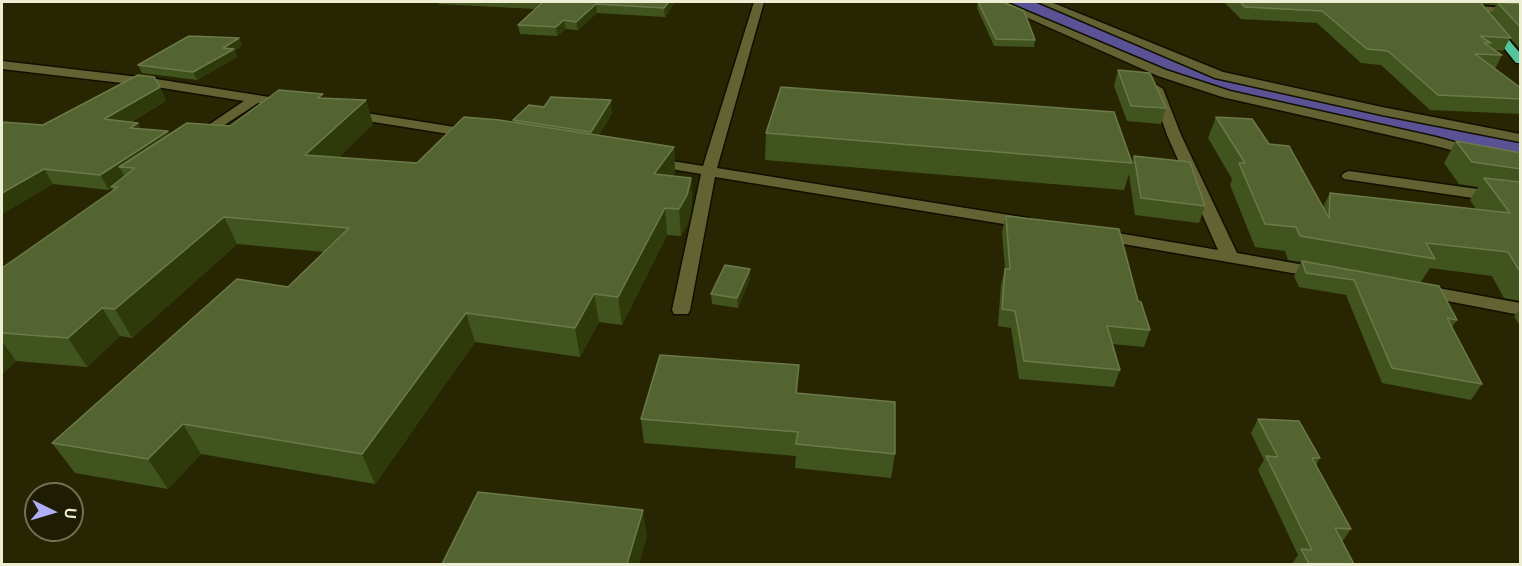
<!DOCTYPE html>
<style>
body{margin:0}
#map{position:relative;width:1522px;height:566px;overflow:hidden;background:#282602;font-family:"Space Grotesk",sans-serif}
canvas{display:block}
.frame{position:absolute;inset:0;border:3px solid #eeeed4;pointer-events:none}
.north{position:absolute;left:24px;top:482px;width:60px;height:60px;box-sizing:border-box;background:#1e1d04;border:2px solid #717157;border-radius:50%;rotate:95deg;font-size:16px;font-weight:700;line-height:24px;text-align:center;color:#eeeed4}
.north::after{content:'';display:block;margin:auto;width:21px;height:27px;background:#b2adf9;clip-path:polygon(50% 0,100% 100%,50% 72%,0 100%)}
</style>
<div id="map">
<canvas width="1522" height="566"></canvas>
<div class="frame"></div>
<div class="north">U</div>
</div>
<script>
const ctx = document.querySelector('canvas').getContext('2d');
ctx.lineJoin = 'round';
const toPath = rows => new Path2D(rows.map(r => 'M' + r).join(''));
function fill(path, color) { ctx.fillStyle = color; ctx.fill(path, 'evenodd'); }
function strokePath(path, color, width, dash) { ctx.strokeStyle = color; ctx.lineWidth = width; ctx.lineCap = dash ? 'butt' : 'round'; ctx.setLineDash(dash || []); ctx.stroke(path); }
fill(toPath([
 [1012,2,1055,2,1223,72,1520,137,1520,165,1197,89,1016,9,1012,2]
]), '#5a5294');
const minor = toPath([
 [754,2,764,2,717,168,1028,218,1036,223,1034,226,1028,228,715,177,690,310,688,314,674,314,672,310,701,174,653,166,646,162,653,158,703,166,754,2],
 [992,2,1005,2,1166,70,1230,91,1436,137,1520,160,1520,168,1428,144,1222,97,1158,76,992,2],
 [1038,2,1051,2,1223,72,1382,107,1520,134,1520,142,1382,115,1215,78,1038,2],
 [1478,6,1520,9,1520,15,1474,11,1473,9,1478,6],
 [2,61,156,79,288,100,295,104,288,108,258,103,197,143,192,142,190,139,192,136,244,101,156,87,2,69,2,61],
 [1157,85,1163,89,1181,135,1237,253,1327,269,1330,273,1327,277,1321,278,1094,239,1092,235,1094,231,1100,230,1218,250,1167,135,1151,89,1157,85],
 [347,110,474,130,481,134,474,138,342,117,340,114,342,111,347,110],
 [1349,171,1520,195,1520,205,1344,179,1341,176,1344,173,1349,171],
 [1422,285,1520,303,1520,315,1416,295,1413,291,1416,287,1422,285]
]);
const highway = toPath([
 [1467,2,1477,2,1520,53,1520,63,1516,63,1467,2]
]);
strokePath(minor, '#100f00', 3);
strokePath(highway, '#100f00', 3);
fill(minor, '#636232');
fill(highway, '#53c59d');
fill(toPath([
 [438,2,675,2,665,17,597,13,578,30,566,29,557,36,520,34,518,25,535,9,439,4],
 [978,2,1003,2,1035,40,1034,47,994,46,977,8],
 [1224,2,1521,2,1521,50,1510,38,1503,51,1495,50,1502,55,1495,69,1521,88,1521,114,1430,110,1381,65,1361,63,1317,23,1241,19],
 [1483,4,1496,5,1491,14],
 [239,38,242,46,235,50,237,57,197,80,142,73,138,65],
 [1118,70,1166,108,1161,124,1127,121,1114,86],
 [160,87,166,101,131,122,138,123,141,129,169,134,230,126,325,98,366,100,373,124,339,157,417,163,514,122,513,120,544,107,612,113,599,135,674,147,675,172,673,176,691,178,692,204,689,221,681,236,667,235,622,325,599,322,580,357,475,342,375,484,201,454,168,489,75,473,52,443,288,287,324,252,237,244,132,338,120,336,87,367,16,361,2,374,2,268,113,191,112,188,109,190,53,184,2,214,43,125],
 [1216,117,1269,144,1323,207,1330,193,1476,209,1470,200,1478,187,1459,184,1444,163,1456,141,1521,153,1521,301,1504,298,1492,276,1430,268,1421,282,1457,320,1452,327,1482,384,1471,400,1382,383,1346,295,1299,287,1294,276,1301,262,1288,260,1285,251,1255,247,1230,185,1232,179,1208,138],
 [766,133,1132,162,1134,156,1205,206,1199,223,1135,215,1129,174,1124,190,765,160],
 [1006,216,1138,301,1150,330,1144,347,1112,344,1120,370,1114,387,1019,379,1011,328,998,326,1001,285,1005,269,1002,232],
 [750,269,750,278,738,308,712,304,711,294],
 [1521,308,1521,328,1514,316],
 [798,393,895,454,891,478,795,468,796,456,644,443,641,419],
 [1258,419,1320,458,1316,465,1351,529,1342,542,1354,564,1292,564,1298,555,1258,470,1264,460,1251,433]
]), '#41541d');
fill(toPath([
 [669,2,675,2,665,17,664,8],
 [596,4,597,13,578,30,576,22],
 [564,20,566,29,557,36,556,27],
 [239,38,242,46,235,50,237,57,197,80,193,72,223,48],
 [160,87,166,101,111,133,104,119],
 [366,100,373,124,315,180,305,155],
 [611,100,612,113,593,145,591,132],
 [138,123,145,137,130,128],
 [168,131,175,145,135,168,119,167,126,179,111,187,112,188,109,190,100,175],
 [674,147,675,172,656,200,654,174],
 [44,169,53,184,2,214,2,193],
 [691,178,692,204,689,221,681,236,679,209],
 [665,208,667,235,622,325,618,297],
 [224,217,237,244,132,338,115,309],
 [750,269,750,278,738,308,737,298],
 [594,294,599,322,580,357,575,328],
 [102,308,120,336,87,367,68,338],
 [466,313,475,342,375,484,362,454],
 [2,341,16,361,2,374],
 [799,365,798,389,796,417,796,393],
 [183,424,201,454,168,489,148,459],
 [643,510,647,537,639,564,627,564]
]), '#2f3a0a');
const building = toPath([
 [541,2,669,2,664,8,596,4,576,22,564,20,556,27,518,25,543,2,541,2],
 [978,2,1003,2,1024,11,1035,40,996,39,978,2],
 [1240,2,1480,2,1511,38,1480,36,1491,43,1484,43,1502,55,1475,54,1521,88,1521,99,1438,95,1388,51,1367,49,1322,11,1245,7,1240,2],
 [1497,2,1521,4,1521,28,1497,2],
 [189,36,239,38,223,48,234,49,193,72,138,65,189,36],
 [1118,70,1150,73,1166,108,1131,106,1118,70],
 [138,75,154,77,160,87,104,119,138,123,130,128,168,131,100,175,44,169,2,193,2,122,43,125,138,75],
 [781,87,1114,112,1132,163,766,133,781,87],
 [279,90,323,94,318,98,366,100,305,155,417,163,464,117,499,120,674,147,654,174,691,178,687,195,679,209,665,208,618,297,594,294,575,328,466,313,362,454,183,424,148,459,52,443,237,279,288,287,349,228,224,217,115,309,102,308,68,338,2,333,2,268,118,187,111,187,135,168,119,167,187,123,230,126,279,90],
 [551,97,611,100,591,132,513,120,529,105,544,107,551,97],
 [1216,117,1252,119,1269,144,1289,146,1329,218,1330,193,1510,213,1484,178,1521,182,1521,273,1508,252,1426,243,1435,259,1300,236,1296,227,1265,224,1239,163,1245,163,1216,117],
 [1456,141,1521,153,1521,169,1472,162,1456,141],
 [1134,156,1190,162,1205,206,1141,198,1134,156],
 [1006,216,1119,229,1138,301,1141,302,1150,330,1107,326,1120,370,1024,361,1015,311,1002,309,1005,269,1010,269,1006,216],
 [1302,261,1439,286,1457,320,1447,318,1482,384,1392,368,1354,280,1306,273,1302,261],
 [725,265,750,269,737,298,711,294,725,265],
 [660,355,799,365,796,393,895,402,895,454,796,444,798,432,641,419,660,355],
 [1258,419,1299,421,1320,458,1312,458,1351,529,1335,528,1354,564,1309,564,1301,549,1312,550,1266,456,1278,457,1258,419],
 [478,492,643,510,627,564,442,564,478,492]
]);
fill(building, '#546430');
strokePath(building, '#6c7a4a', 1.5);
</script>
